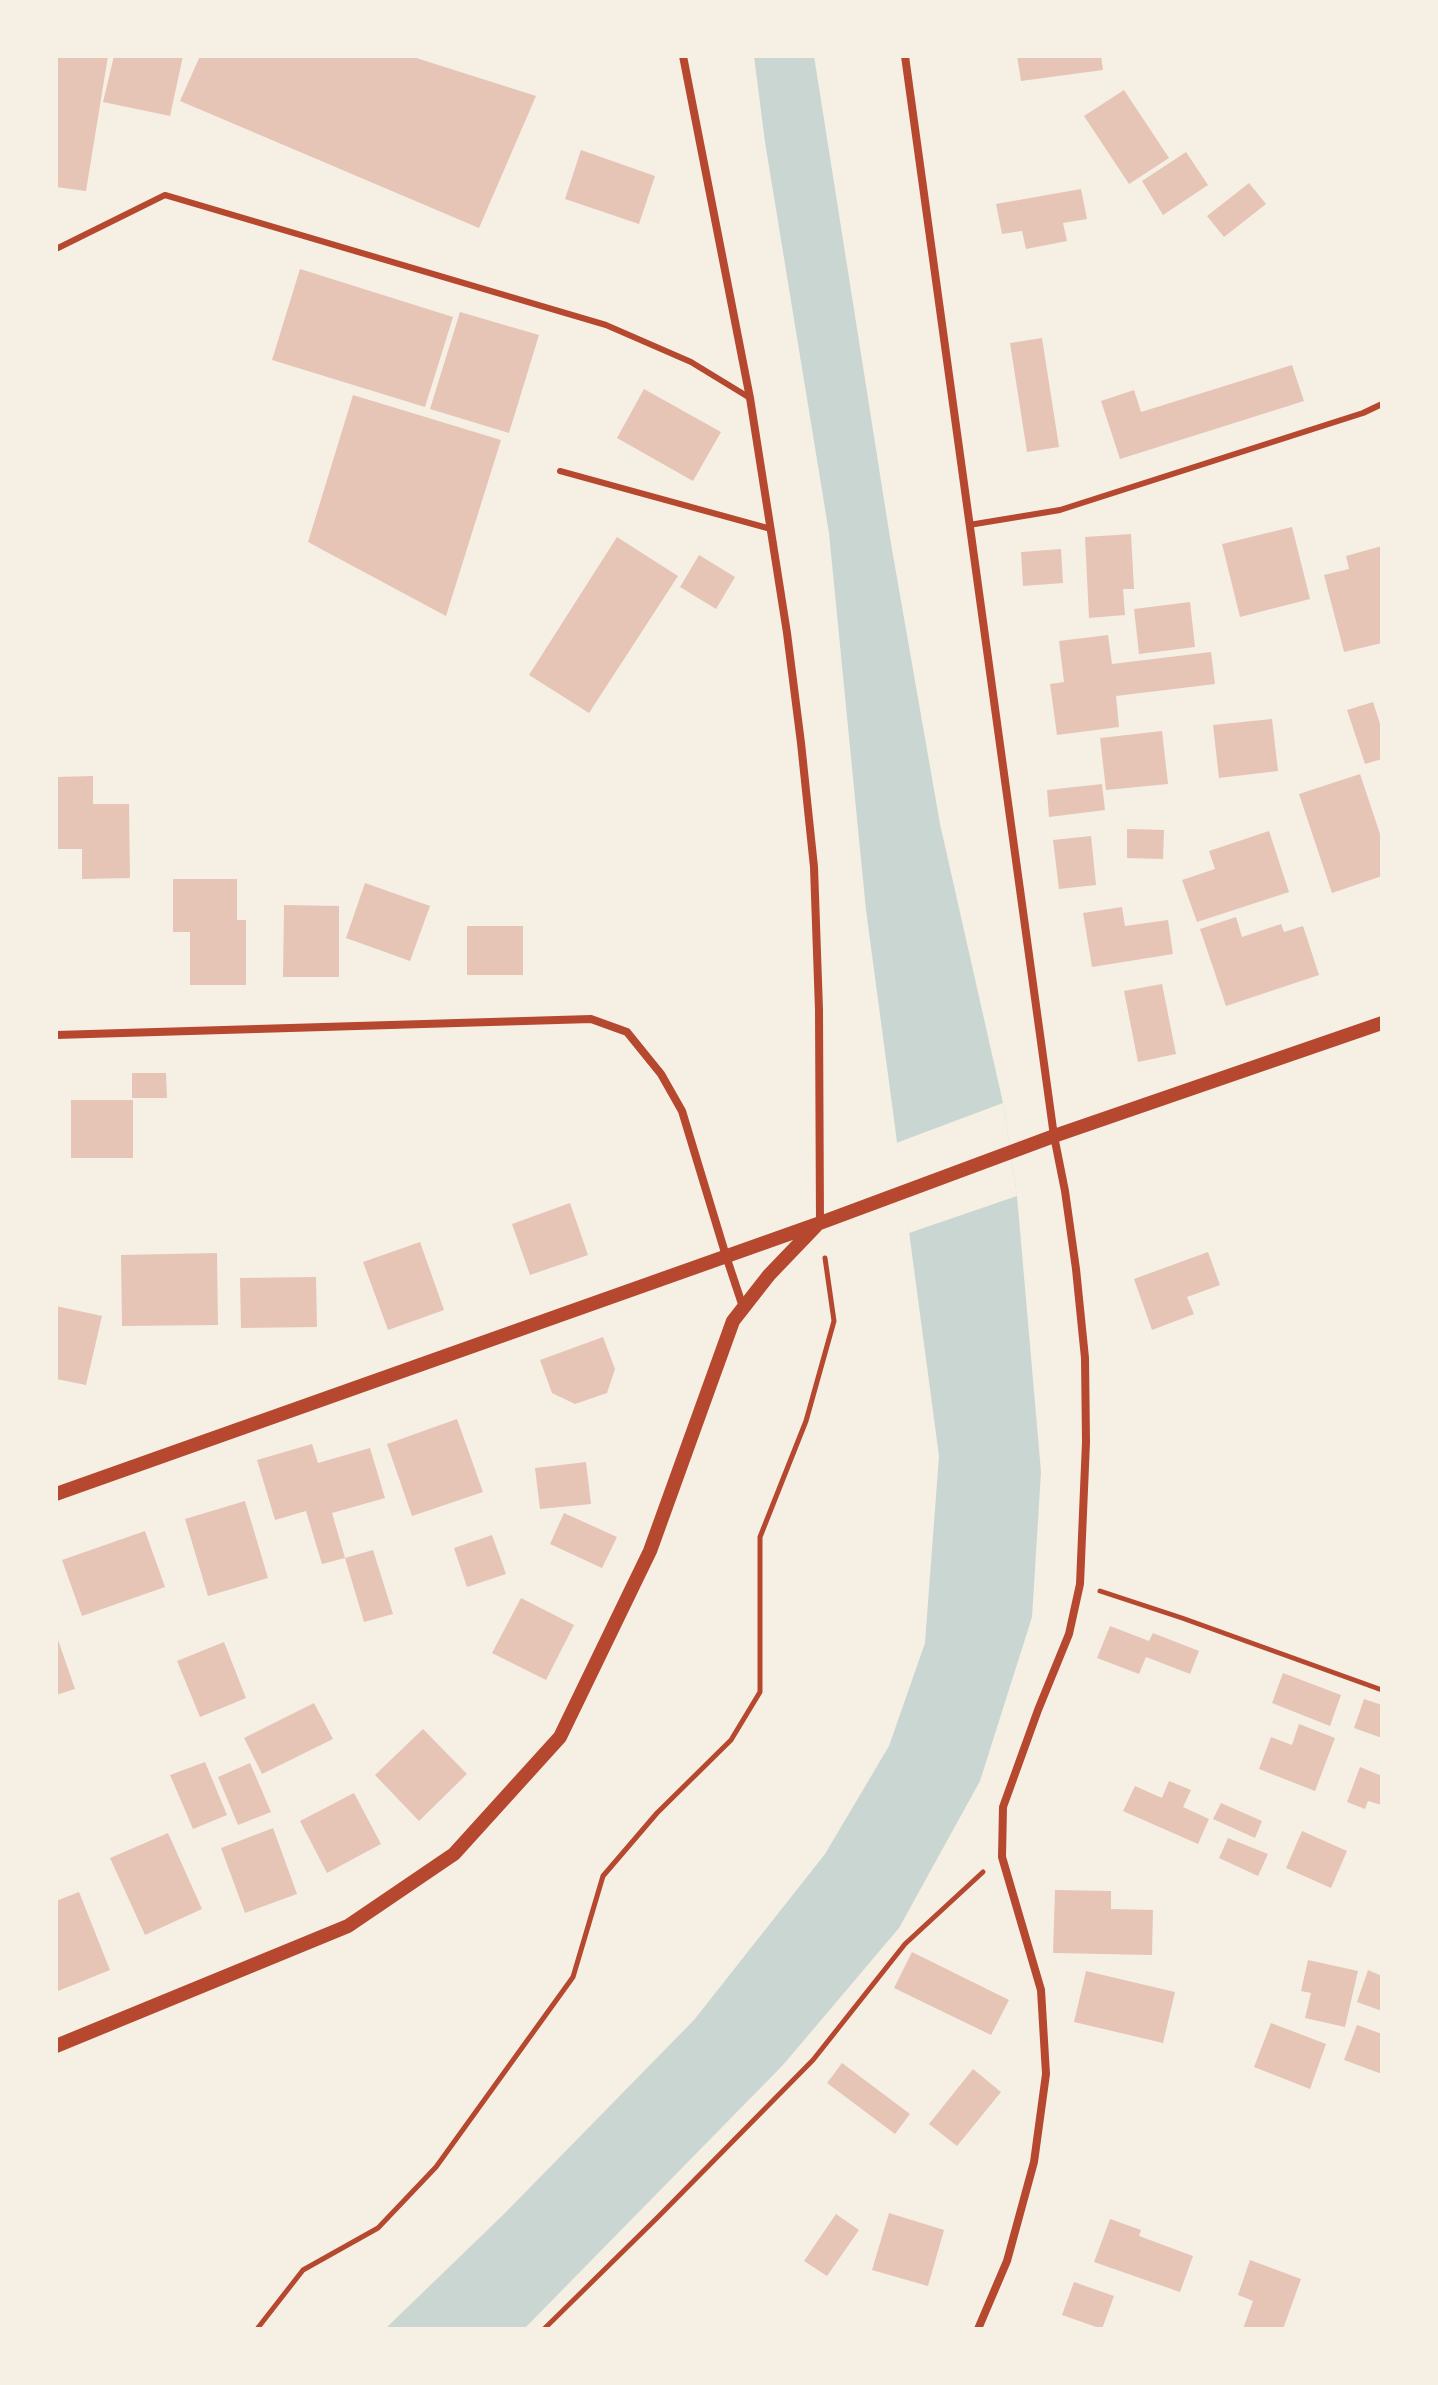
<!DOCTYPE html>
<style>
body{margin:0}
#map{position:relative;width:1438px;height:2385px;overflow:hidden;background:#f6efe4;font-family:"Open Sans",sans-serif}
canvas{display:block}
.frame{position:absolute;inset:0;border:58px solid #f6efe4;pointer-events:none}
</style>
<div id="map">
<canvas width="1438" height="2385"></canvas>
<div class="frame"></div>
</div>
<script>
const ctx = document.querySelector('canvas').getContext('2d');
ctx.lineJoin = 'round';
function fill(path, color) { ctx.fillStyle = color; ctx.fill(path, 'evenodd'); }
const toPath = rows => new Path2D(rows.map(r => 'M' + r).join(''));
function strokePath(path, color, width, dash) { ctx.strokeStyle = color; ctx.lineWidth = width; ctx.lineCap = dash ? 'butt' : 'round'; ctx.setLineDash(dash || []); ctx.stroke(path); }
fill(toPath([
 [754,56,814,56,890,538,940,824,1003,1103,1017,1196,1041,1472,1032,1617,980,1781,899,1928,783,2065,524,2329,385,2329,504,2214,694,2020,825,1854,889,1746,925,1643,939,1456,866,910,829,533,765,142]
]), '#c9d6d2');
fill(toPath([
 [1003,1103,1017,1196,909,1233,896,1143]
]), '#f6efe4');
fill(toPath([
 [56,56,108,56,86,191,56,187],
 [114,56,183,56,170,116,103,102],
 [200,56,410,56,536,96,479,228,180,101],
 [1017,56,1101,56,1103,70,1021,81],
 [1124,90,1169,158,1129,184,1084,116],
 [581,150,655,176,639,224,565,199],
 [1186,152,1208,185,1163,215,1142,181],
 [1249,183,1266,204,1224,237,1207,216],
 [1081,189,1087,219,1063,223,1067,241,1026,249,1022,231,1002,234,996,204],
 [300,269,453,317,425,407,272,360],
 [460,312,539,335,509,433,430,409],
 [1042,338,1059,447,1027,452,1010,343],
 [1292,365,1304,401,1120,459,1101,401,1134,390,1141,412],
 [644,389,721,432,693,481,617,438],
 [353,395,501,440,446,616,308,542],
 [1292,527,1310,599,1240,617,1222,544],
 [1131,534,1134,589,1123,589,1125,615,1089,618,1085,537],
 [617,537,678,576,589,713,529,675],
 [1382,546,1382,643,1344,652,1324,575,1349,569,1346,556],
 [1061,549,1063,583,1023,586,1021,552],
 [699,555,735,577,716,609,680,587],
 [1190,602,1195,647,1139,654,1134,609],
 [1108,635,1112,664,1211,652,1215,684,1116,696,1119,727,1057,735,1050,684,1064,682,1059,641],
 [1373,702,1382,730,1382,759,1365,764,1347,710],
 [1272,719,1278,771,1219,778,1213,725],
 [1162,731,1168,784,1106,790,1100,738],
 [1360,774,1382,840,1382,876,1332,893,1299,794],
 [93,776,93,804,129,804,130,878,82,879,82,849,56,849,56,777],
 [1102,784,1105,810,1049,817,1047,790],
 [1127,829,1164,830,1163,859,1127,858],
 [1269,831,1289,892,1197,922,1182,880,1215,869,1209,851],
 [1091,836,1096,885,1059,889,1053,840],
 [173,879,237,879,237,920,246,920,246,985,190,985,190,932,173,932],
 [365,883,430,906,410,961,346,938],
 [284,905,339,906,339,977,283,977],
 [1122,907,1125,926,1168,920,1173,954,1092,967,1083,913],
 [1236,917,1242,937,1281,924,1284,932,1303,926,1319,975,1226,1006,1200,929],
 [467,926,523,926,523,975,467,975],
 [1162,984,1176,1054,1138,1062,1124,991],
 [132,1073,166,1073,167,1098,132,1098],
 [71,1100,133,1100,133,1158,71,1158],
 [570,1203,588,1255,530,1275,512,1224],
 [420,1242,444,1310,388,1330,363,1262],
 [1208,1252,1220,1285,1187,1297,1194,1314,1152,1330,1134,1279],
 [217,1253,218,1325,122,1326,121,1255],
 [316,1277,317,1327,241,1328,240,1278],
 [56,1306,102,1316,86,1385,56,1379],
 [603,1337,615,1369,607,1393,575,1404,552,1393,540,1360],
 [457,1419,483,1492,412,1516,387,1444],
 [312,1444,318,1463,370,1448,385,1498,332,1513,345,1558,322,1564,306,1511,275,1520,257,1460],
 [586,1462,591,1504,540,1509,535,1468],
 [245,1501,268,1578,208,1596,185,1519],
 [564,1513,617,1537,602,1568,550,1544],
 [145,1531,165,1587,82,1616,62,1560],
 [492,1535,506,1574,467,1587,454,1548],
 [373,1550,393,1614,364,1622,345,1558],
 [521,1598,574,1625,546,1680,492,1653],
 [1110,1626,1149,1641,1153,1633,1199,1651,1190,1674,1146,1657,1139,1674,1097,1658],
 [56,1634,75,1689,56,1695],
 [224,1642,246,1698,200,1717,177,1661],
 [1283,1673,1341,1695,1330,1726,1272,1703],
 [1364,1699,1382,1705,1382,1738,1354,1728],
 [314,1703,333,1739,262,1774,244,1738],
 [1299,1724,1335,1738,1315,1791,1259,1769,1271,1737,1292,1745],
 [423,1729,467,1774,419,1821,375,1775],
 [205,1762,227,1815,193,1829,170,1775],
 [250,1763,271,1812,238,1825,218,1777],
 [1360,1767,1382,1776,1382,1805,1368,1801,1365,1809,1347,1802],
 [1169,1781,1191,1790,1183,1807,1209,1819,1198,1844,1123,1811,1135,1786,1162,1798],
 [354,1793,381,1844,327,1873,300,1821],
 [1221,1803,1262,1821,1255,1838,1213,1819],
 [273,1828,297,1894,245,1913,221,1848],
 [1302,1831,1347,1851,1331,1888,1286,1868],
 [168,1833,202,1909,145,1935,110,1858],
 [1228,1838,1268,1854,1258,1876,1219,1858],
 [1055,1890,1111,1891,1111,1909,1153,1910,1152,1955,1053,1953],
 [79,1892,110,1970,58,1991,56,1901],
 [912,1952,1009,2000,991,2035,894,1988],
 [1308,1960,1358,1971,1345,2027,1305,2018,1311,1993,1301,1991],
 [1368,1970,1382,1976,1382,2011,1357,2002],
 [1086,1971,1175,1992,1163,2043,1074,2022],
 [1271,2023,1326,2044,1310,2089,1254,2067],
 [1357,2025,1382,2034,1382,2074,1344,2060],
 [842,2063,910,2114,895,2134,827,2083],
 [973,2069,1001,2092,957,2146,929,2124],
 [889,2213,944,2230,928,2286,872,2270],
 [836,2214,859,2230,827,2276,804,2261],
 [1110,2219,1141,2230,1139,2236,1193,2256,1180,2292,1094,2262],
 [1250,2260,1301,2279,1283,2329,1243,2329,1253,2301,1238,2295],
 [1074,2282,1114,2296,1102,2329,1062,2315]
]), '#e6c5b7');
strokePath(toPath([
 [1100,1591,1182,1618,1382,1690],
 [257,2329,303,2270,378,2228,436,2167,573,1977,603,1876,657,1813,731,1740,760,1692,760,1537,806,1421,834,1321,825,1258],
 [544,2329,658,2217,813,2060,905,1944,983,1872]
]), '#b5482f', 5);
strokePath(toPath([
 [56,249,165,195,606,325,691,362,750,398],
 [560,471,771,529],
 [969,525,1060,510,1363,413,1382,404]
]), '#b5482f', 6);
strokePath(toPath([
 [683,56,750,398,787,633,801,743,814,867,819,1010,820,1223],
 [905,56,1054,1136,1065,1191,1076,1269,1085,1358,1086,1442,1080,1584,1069,1634,1038,1710,1003,1807,1002,1857,1041,1990,1046,2074,1034,2162,1007,2261,978,2329],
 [56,1035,591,1019,627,1032,661,1074,682,1111,726,1256,743,1307]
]), '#b5482f', 8);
strokePath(toPath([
 [56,1494,820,1223,1054,1136,1382,1023],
 [56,2046,348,1926,454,1854,560,1737,650,1551,733,1321,769,1275,816,1226]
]), '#b5482f', 14);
</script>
